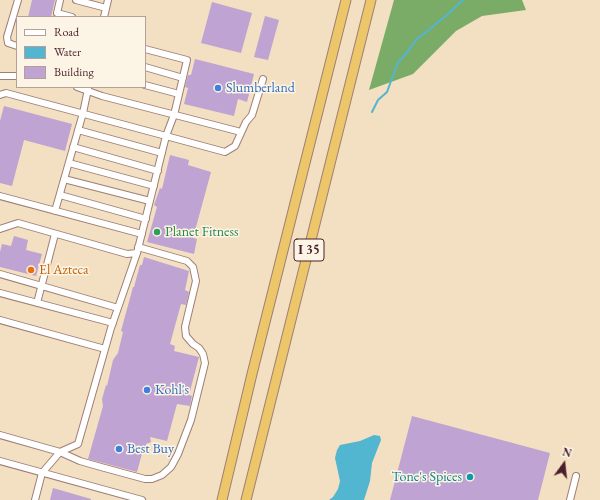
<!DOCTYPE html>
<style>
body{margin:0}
#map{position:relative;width:600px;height:500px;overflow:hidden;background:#f3dfc1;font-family:"EB Garamond",serif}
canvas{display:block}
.legend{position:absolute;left:16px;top:16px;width:130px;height:72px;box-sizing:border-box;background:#fcf5e5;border:1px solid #b59f9b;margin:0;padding:5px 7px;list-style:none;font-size:12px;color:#4a1f2b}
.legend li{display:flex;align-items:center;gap:8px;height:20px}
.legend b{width:20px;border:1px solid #b59f9b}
.north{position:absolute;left:544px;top:444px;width:40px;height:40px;-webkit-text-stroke:3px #fcf5e5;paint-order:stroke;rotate:15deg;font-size:11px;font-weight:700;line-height:16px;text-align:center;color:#4a1f2b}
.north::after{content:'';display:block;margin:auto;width:14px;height:18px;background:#4a1f2b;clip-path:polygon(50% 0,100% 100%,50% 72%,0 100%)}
</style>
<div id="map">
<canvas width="600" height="500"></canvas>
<ul class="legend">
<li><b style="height:5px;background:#fff"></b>Road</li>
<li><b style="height:11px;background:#52b6d0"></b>Water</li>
<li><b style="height:11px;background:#bfa3d2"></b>Building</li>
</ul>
<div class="north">N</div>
</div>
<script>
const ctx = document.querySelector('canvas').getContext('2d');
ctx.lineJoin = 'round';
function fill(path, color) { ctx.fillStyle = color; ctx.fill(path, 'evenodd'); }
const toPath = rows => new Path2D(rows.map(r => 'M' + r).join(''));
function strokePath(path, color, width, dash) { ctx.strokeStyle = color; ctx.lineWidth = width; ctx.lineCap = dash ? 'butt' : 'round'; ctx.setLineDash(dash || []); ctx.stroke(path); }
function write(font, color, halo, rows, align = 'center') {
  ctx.font = font + ' "EB Garamond",serif'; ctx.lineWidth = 3; ctx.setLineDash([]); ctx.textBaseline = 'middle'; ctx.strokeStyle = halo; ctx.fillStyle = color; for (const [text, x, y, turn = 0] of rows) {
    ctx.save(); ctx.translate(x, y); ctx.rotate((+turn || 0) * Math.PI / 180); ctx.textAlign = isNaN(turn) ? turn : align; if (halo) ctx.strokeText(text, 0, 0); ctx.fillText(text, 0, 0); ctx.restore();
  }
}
fill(toPath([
 [394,0,522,0,526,10,482,16,456,31,413,74,369,90]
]), '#7aac68');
fill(toPath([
 [374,435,380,436,381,440,372,463,370,481,364,500,329,500,333,497,338,489,340,481,335,458,337,450,340,445,360,441]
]), '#52b6d0');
strokePath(toPath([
 [372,112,378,100,387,92,398,62,406,54,416,40,447,15,463,0]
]), '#52b6d0', 2);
fill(toPath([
 [32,0,55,0,51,17,28,17],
 [212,2,252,13,241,53,201,43],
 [265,16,279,20,268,60,254,57],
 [195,59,254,74,247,102,238,99,234,116,184,104,188,88,185,87,188,75,191,75],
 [4,106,72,124,65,151,24,140,12,186,0,183,0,121],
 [170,155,189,160,188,165,211,172,193,238,197,239,194,254,147,242,157,207,154,205,160,188,162,189],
 [14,236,28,240,26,250,42,254,36,276,0,267,0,252,2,244,11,246],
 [144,257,189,271,185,290,189,292,186,305,181,304,170,344,175,346,174,351,199,357,189,395,192,396,190,406,177,404,167,441,150,437,151,442,146,444,148,451,143,450,137,472,88,459,103,406,102,399,106,385,107,386,113,360,118,353,123,332,121,331,133,287,134,287,140,265,142,265],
 [412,416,550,453,538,500,390,500],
 [53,488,91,499,91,500,50,500]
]), '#bfa3d2');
const minor = toPath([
 [60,0,57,13,72,17],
 [76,0,106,8],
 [104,17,108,0],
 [17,46,8,43,7,37,18,0],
 [145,49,187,60,179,94],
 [145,67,183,78],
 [0,76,17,76],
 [77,87,102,96,241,132],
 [0,95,6,93,166,136,174,115,179,94,145,85],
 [78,130,162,153],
 [73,147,158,171],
 [69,163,154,186],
 [64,179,150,201],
 [60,195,146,219],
 [0,196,142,234],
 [55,211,83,113,88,89],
 [0,229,18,223,127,254,137,253,166,136,225,152,235,146,246,122,252,115,263,79],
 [0,274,118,308],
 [0,293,113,323],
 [37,303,55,234],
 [0,320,105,349],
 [0,435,60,452,80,461,101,467,145,479,152,479,162,475,171,467,178,454,191,420,205,363,203,354,199,348,193,344,186,336,185,327,196,281,193,267,187,261,138,247],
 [0,461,142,500],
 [35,500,42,473,60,452,78,444,111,328,137,253],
 [570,500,576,476]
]);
const highway = toPath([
 [222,500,252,374,346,0],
 [246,500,371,0]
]);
strokePath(minor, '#9e7f76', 8);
strokePath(highway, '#9e7f76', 11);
strokePath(minor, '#fff', 6);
strokePath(highway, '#ecc669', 9);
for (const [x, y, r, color] of [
 [218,88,4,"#3f7fe0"],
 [157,232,4,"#2e9e5b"],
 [31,270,4,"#e8710a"],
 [147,390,4,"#3f7fe0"],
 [119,449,4,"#3f7fe0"],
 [470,477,4,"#0f9aa8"]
]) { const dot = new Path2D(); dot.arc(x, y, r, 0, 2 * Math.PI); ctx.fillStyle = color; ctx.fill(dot); strokePath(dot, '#fcf5e5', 1.5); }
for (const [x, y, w] of [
 [309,250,30]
]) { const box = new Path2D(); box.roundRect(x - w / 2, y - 11, w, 22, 3); ctx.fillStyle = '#fcf5e5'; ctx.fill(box); strokePath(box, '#4a1f2b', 1); }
write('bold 13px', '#4a1f2b', null, [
 ["I 35",309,250]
]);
write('14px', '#366cbe', '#fcf5e5', [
 ["Slumberland",226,88],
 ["Kohl's",155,390],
 ["Best Buy",127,449]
], 'left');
write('14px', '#27864d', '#fcf5e5', [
 ["Planet Fitness",165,232]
], 'left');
write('14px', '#c56008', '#fcf5e5', [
 ["El Azteca",39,270]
], 'left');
write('14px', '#0d838f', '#fcf5e5', [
 ["Tone's Spices",462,477]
], 'right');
</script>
